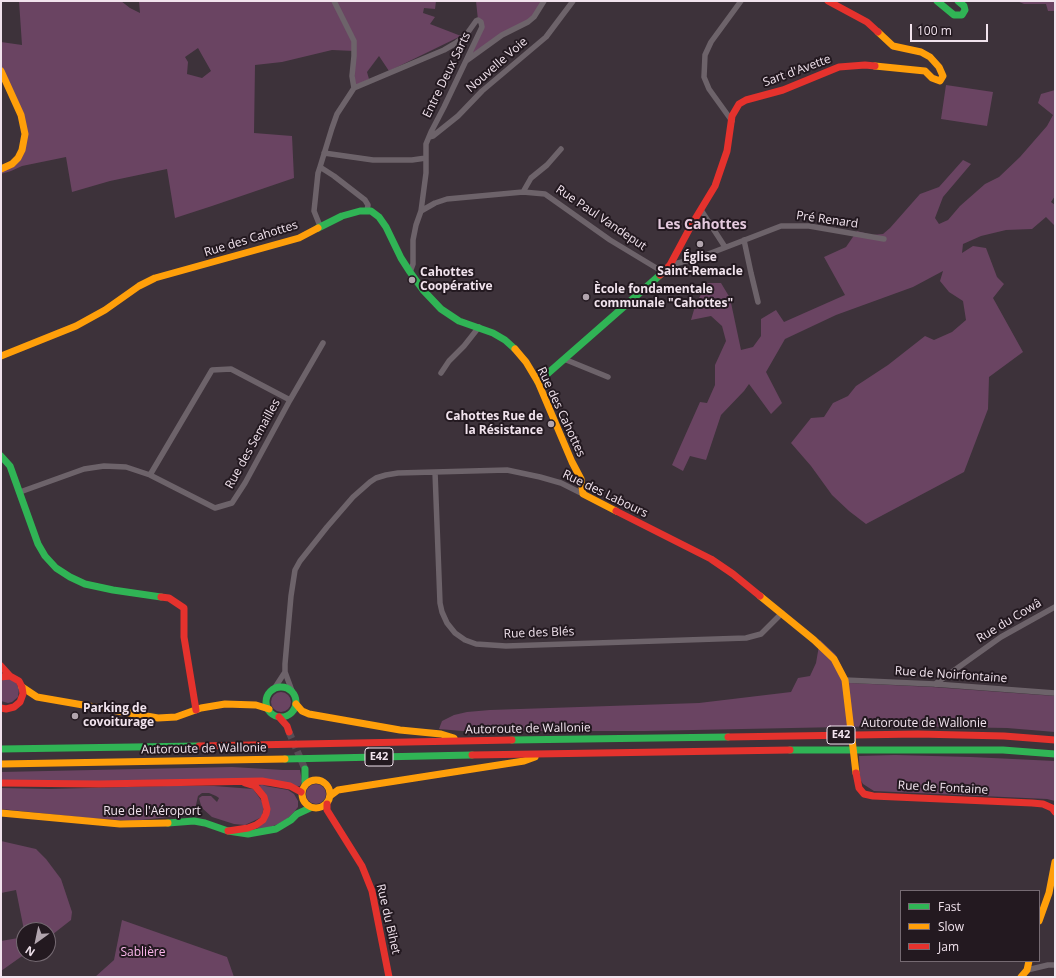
<!DOCTYPE html>
<meta charset="utf-8">
<style>
body{margin:0}
#map{position:relative;width:1056px;height:978px;overflow:hidden;background:#3d323a;font-family:"Open Sans",sans-serif}
canvas{display:block}
.frame{position:absolute;inset:0;border:2px solid #f1e3ed;pointer-events:none}
.legend{position:absolute;left:900px;top:890px;width:140px;height:72px;box-sizing:border-box;background:#231920;border:1px solid #756a72;margin:0;padding:5px 7px;list-style:none;font-size:12px;color:#f1e3ed}
.legend li{display:flex;align-items:center;gap:8px;height:20px}
.legend b{width:20px;border:1px solid #756a72}
.north{position:absolute;left:16px;top:922px;width:40px;height:40px;box-sizing:border-box;background:#231920;border:1px solid #756a72;border-radius:50%;rotate:213deg;font-size:11px;font-weight:700;line-height:16px;text-align:center;color:#f1e3ed}
.north::after{content:'';display:block;margin:auto;width:14px;height:18px;background:#b2a5ae;clip-path:polygon(50% 0,100% 100%,50% 72%,0 100%)}
.scale{position:absolute;left:910px;top:24px;width:78px;height:18px;box-sizing:border-box;border:2px solid #f1e3ed;border-top:0;padding-left:5px;font-size:12px;line-height:14px;white-space:nowrap;color:#f1e3ed;-webkit-text-stroke:3px #231920;paint-order:stroke}
</style>
<div id="map">
<canvas width="1056" height="978"></canvas>
<div class="frame"></div>
<ul class="legend">
<li><b style="height:5px;background:#30b455"></b>Fast</li>
<li><b style="height:5px;background:#ff9f0a"></b>Slow</li>
<li><b style="height:5px;background:#e5322d"></b>Jam</li>
</ul>
<div class="north">N</div>
<div class="scale">100 m</div>
</div>
<script>
const ctx = document.querySelector('canvas').getContext('2d');
ctx.lineJoin = 'round';
function fill(path, color) { ctx.fillStyle = color; ctx.fill(path, 'evenodd'); }
const toPath = rows => new Path2D(rows.map(r => 'M' + r).join(''));
function strokePath(path, color, width, dash) { ctx.strokeStyle = color; ctx.lineWidth = width; ctx.lineCap = dash ? 'butt' : 'round'; ctx.setLineDash(dash || []); ctx.stroke(path); }
function write(font, color, halo, rows, align = 'center') {
  ctx.font = font + ' "Open Sans",sans-serif'; ctx.lineWidth = 4; ctx.setLineDash([]); ctx.textBaseline = 'middle'; ctx.strokeStyle = halo; ctx.fillStyle = color; for (const [text, x, y, turn = 0] of rows) {
    ctx.save(); ctx.translate(x, y); ctx.rotate((+turn || 0) * Math.PI / 180); ctx.textAlign = isNaN(turn) ? turn : align; if (halo) ctx.strokeText(text, 0, 0); ctx.fillText(text, 0, 0); ctx.restore();
  }
}
fill(toPath([
 [19,1,121,1,130,8,140,13,139,1,436,1,435,9,424,8,423,13,435,17,430,24,461,36,389,71,379,56,367,72,369,79,357,85,354,83,355,51,332,50,282,62,255,65,254,133,292,136,294,178,212,206,175,218,167,169,110,181,72,192,66,157,22,166,11,171,1,174,1,169,18,158,25,134,1,71,1,42,22,45],
 [198,48,211,71,202,78,187,74,188,62,185,57],
 [476,1,544,1,534,17,468,56,482,27,478,20],
 [1017,1,1055,1,1055,11,1048,11,1046,4,1024,4],
 [946,85,993,92,987,126,941,119],
 [1055,90,1055,196,1051,202,1055,205,1055,226,1046,217,1032,229,1006,230,981,236,963,244,962,253,973,246,986,248,997,277,1004,284,993,298,1023,352,989,377,988,409,964,472,866,524,849,511,832,495,811,466,791,443,811,418,824,417,833,403,848,396,856,386,888,365,925,336,934,340,952,332,966,320,963,301,949,292,940,281,943,271,913,287,836,315,785,339,766,372,782,403,771,414,749,384,744,391,721,415,706,460,690,456,683,471,672,465,700,402,707,403,715,385,715,365,726,341,722,326,711,316,691,320,696,303,708,283,721,283,730,298,741,350,753,347,761,336,761,319,776,310,784,322,845,295,824,257,846,247,857,231,872,235,883,234,890,228,920,194,939,187,963,160,971,164,943,197,935,218,939,224,948,220,960,206,985,184,999,177,1020,157,1047,126,1053,115,1038,103,1041,94],
 [820,640,835,654,850,683,932,687,1055,696,1055,732,1007,728,890,726,645,731,462,731,439,729,442,721,454,715,467,712,490,710,699,703,791,692,798,678,810,676,816,663],
 [5,679,9,679,16,682,19,689,18,697,12,702,8,703,1,701,1,681],
 '271 702a10 10 0 1 1 20 0a10 10 0 1 1-20 0Z',
 [895,755,971,757,1055,761,1055,801,1047,799,874,791,863,784,860,779,859,756],
 [232,767,283,770,300,770,302,781,300,786,1,781,1,772],
 '306 794a10 10 0 1 1 20 0a10 10 0 1 1-20 0Z',
 [259,785,288,790,294,794,298,801,298,807,294,812,287,819,278,824,268,828,256,830,266,819],
 [167,786,214,786,253,789,264,804,262,817,245,825,234,824,212,817,202,808,200,802,199,798,202,796,211,796,217,802,219,798,216,796,209,793,202,793,198,796,194,814,133,821,88,818,1,809,1,788,50,789],
 [1,841,36,849,46,859,61,879,72,912,71,920,48,938,48,930,24,930,16,890,1,893],
 [122,920,227,957,234,977,95,977,114,960],
 [24,937,24,954,25,954,1,971,1,941]
]), '#6a4462');
strokePath(toPath([
 [289,732,305,769]
]), '#584d55', 7, [7, 3.5]);
strokePath(toPath([
 [334,1,354,41,354,56,352,76,354,88],
 [466,61,502,35,528,22,534,17,544,1],
 [354,88,444,50,456,43,466,35,476,21,478,20,481,22,482,27,444,107,431,132,426,144,426,173,421,211,416,225,413,240,413,264,410,272],
 [354,88,337,114,332,128,320,167,334,176,365,200,368,205,367,211],
 [732,121,709,89,704,77,705,55,711,42,741,1],
 [429,137,433,136,458,116,482,91,546,37,573,1],
 [324,153,373,160,412,160,426,158],
 [320,167,318,173,314,211,320,226],
 [523,192,531,178,547,165,561,149],
 [701,210,725,247],
 [421,211,435,203,447,199,523,192,545,194,610,240,663,272],
 [744,240,751,273,758,302],
 [670,265,698,258,781,226,809,226,884,239],
 [564,359,608,377],
 [441,373,449,361,464,346,479,327],
 [290,400,323,343],
 [435,472,440,603,442,612,447,623,455,633,465,640,476,644,506,646,746,638,761,634,782,613],
 [20,492,84,469,104,466,126,467,150,475,215,508,232,503,245,483,290,400,231,369,212,370,150,475],
 [845,680,935,684,1055,693],
 [935,684,1001,637,1055,607],
 [274,689,285,672],
 [292,691,285,672,285,664,291,596,295,570,300,561,327,527,353,497,370,482,376,478,386,475,398,473,507,470,540,477,561,483,583,494],
 [1027,970,1048,965,1055,965]
]), '#6d636a', 5.5);
strokePath(toPath([
 [937,1,954,15,962,15,965,10,964,6,958,1],
 [318,228,342,216,360,211,371,211,379,217,386,227,401,258,410,272,423,290,441,309,459,321,493,333,505,340,515,349],
 [538,382,660,275],
 [1,456,10,466,38,544,45,556,56,568,70,577,85,584,113,590,161,597],
 '266 702a15 15 0 1 1 30 0a15 15 0 1 1-30 0Z',
 [512,740,728,737],
 [1,749,199,746],
 [790,750,1003,750,1055,754],
 [285,759,472,755],
 [305,769,305,784],
 [168,823,194,821,205,823,228,831,248,834,276,829,291,820,297,814,310,808]
]), '#30b455', 7);
strokePath(toPath([
 [875,66,925,71,932,78,940,81,943,76,939,67,930,57,921,52,893,46,878,32],
 [1,71,21,115,25,134,22,150,18,158,12,164,1,169],
 [515,349,526,362,538,382,572,462,581,479,583,494,616,511],
 [1,356,76,326,105,310,139,286,155,278,299,238,318,228],
 [760,596,814,640,834,659,845,680,856,773],
 [22,687,37,697,158,718,176,717,201,708,225,704,256,705,269,709],
 [296,704,302,711,309,714,400,730,441,734,454,738],
 [1,764,285,759],
 '302 794a14 14 0 1 1 28 0a14 14 0 1 1-28 0Z',
 [330,796,338,790,524,761,535,757],
 [1,813,120,824,168,823],
 [1039,921,1049,893,1055,862],
 [1021,977,1027,970,1029,961]
]), '#ff9f0a', 7);
strokePath(toPath([
 [828,1,867,22,878,32],
 [660,275,670,265,692,224,715,186,727,151,732,116,739,104,746,100,783,90,839,67,865,65,875,66],
 [616,511,711,559,733,574,760,596],
 [161,597,169,598,184,608,184,637,196,710],
 [1,666,10,676],
 [1,677,10,676,19,681,22,687,23,694,20,702,14,707,6,709,1,708],
 [279,717,287,726,289,732],
 [728,737,918,734,1004,736,1055,740],
 [199,746,512,740],
 [472,755,790,750],
 [856,773,859,788,864,794,873,796,1032,803,1043,804,1052,808,1055,812],
 [1,783,99,784,262,781,290,786,301,792],
 [327,804,327,810,362,866,372,891,389,977],
 [228,831,248,828,256,825,263,820,266,814,267,809,264,797,255,786,245,783]
]), '#e5322d', 7);
for (const [x, y, r, color] of [
 [700,244,4,"#b2a5ae"],
 [412,280,4,"#b2a5ae"],
 [586,297,4,"#b2a5ae"],
 [551,424,4,"#b2a5ae"],
 [75,716,4,"#b2a5ae"]
]) { const dot = new Path2D(); dot.arc(x, y, r, 0, 2 * Math.PI); ctx.fillStyle = color; ctx.fill(dot); strokePath(dot, '#231920', 1.5); }
for (const [x, y, w] of [
 [841,735,28],
 [379,757,28]
]) { const box = new Path2D(); box.roundRect(x - w / 2, y - 9, w, 18, 3); ctx.fillStyle = '#231920'; ctx.fill(box); strokePath(box, '#f1e3ed', 1); }
write('bold 11px', '#f1e3ed', null, [
 ["E42",841,735],
 ["E42",379,757]
]);
write('12px', '#f1e3ed', '#231920', [
 ["Nouvelle Voie",497,65,-41],
 ["Sart d'Avette",797,71,-20],
 ["Entre Deux Sarts",447,75,-64],
 ["Rue Paul Vandeput",601,218,34],
 ["Pré Renard",827,220,8],
 ["Rue des Cahottes",251,239,-17],
 ["Rue des Cahottes",561,412,65],
 ["Rue des Semailles",253,444,-61],
 ["Rue des Labours",605,494,26],
 ["Rue du Cowâ",1009,621,-31],
 ["Rue des Blés",539,633,-2],
 ["Rue de Noirfontaine",951,675,4],
 ["Autoroute de Wallonie",924,724],
 ["Autoroute de Wallonie",528,729,-1],
 ["Autoroute de Wallonie",204,749,-1],
 ["Rue de Fontaine",943,788,3],
 ["Rue de l'Aéroport",152,812],
 ["Rue du Bihet",388,919,77]
]);
write('bold 12px', '#f1e3ed', '#231920', [
 ["Église",700,258,"center"],
 ["Saint-Remacle",700,272,"center"],
 ["Cahottes",420,273],
 ["Coopérative",420,287],
 ["Ècole fondamentale",594,290],
 ["communale \"Cahottes\"",594,304],
 ["Cahottes Rue de",543,417,"right"],
 ["la Résistance",543,431,"right"],
 ["Parking de",83,709],
 ["covoiturage",83,723]
], 'left');
write('12px', '#fbb7eb', '#231920', [
 ["Sablière",143,953]
]);
write('bold 14px', '#e5cade', '#231920', [
 ["Les Cahottes",702,225]
]);
</script>
